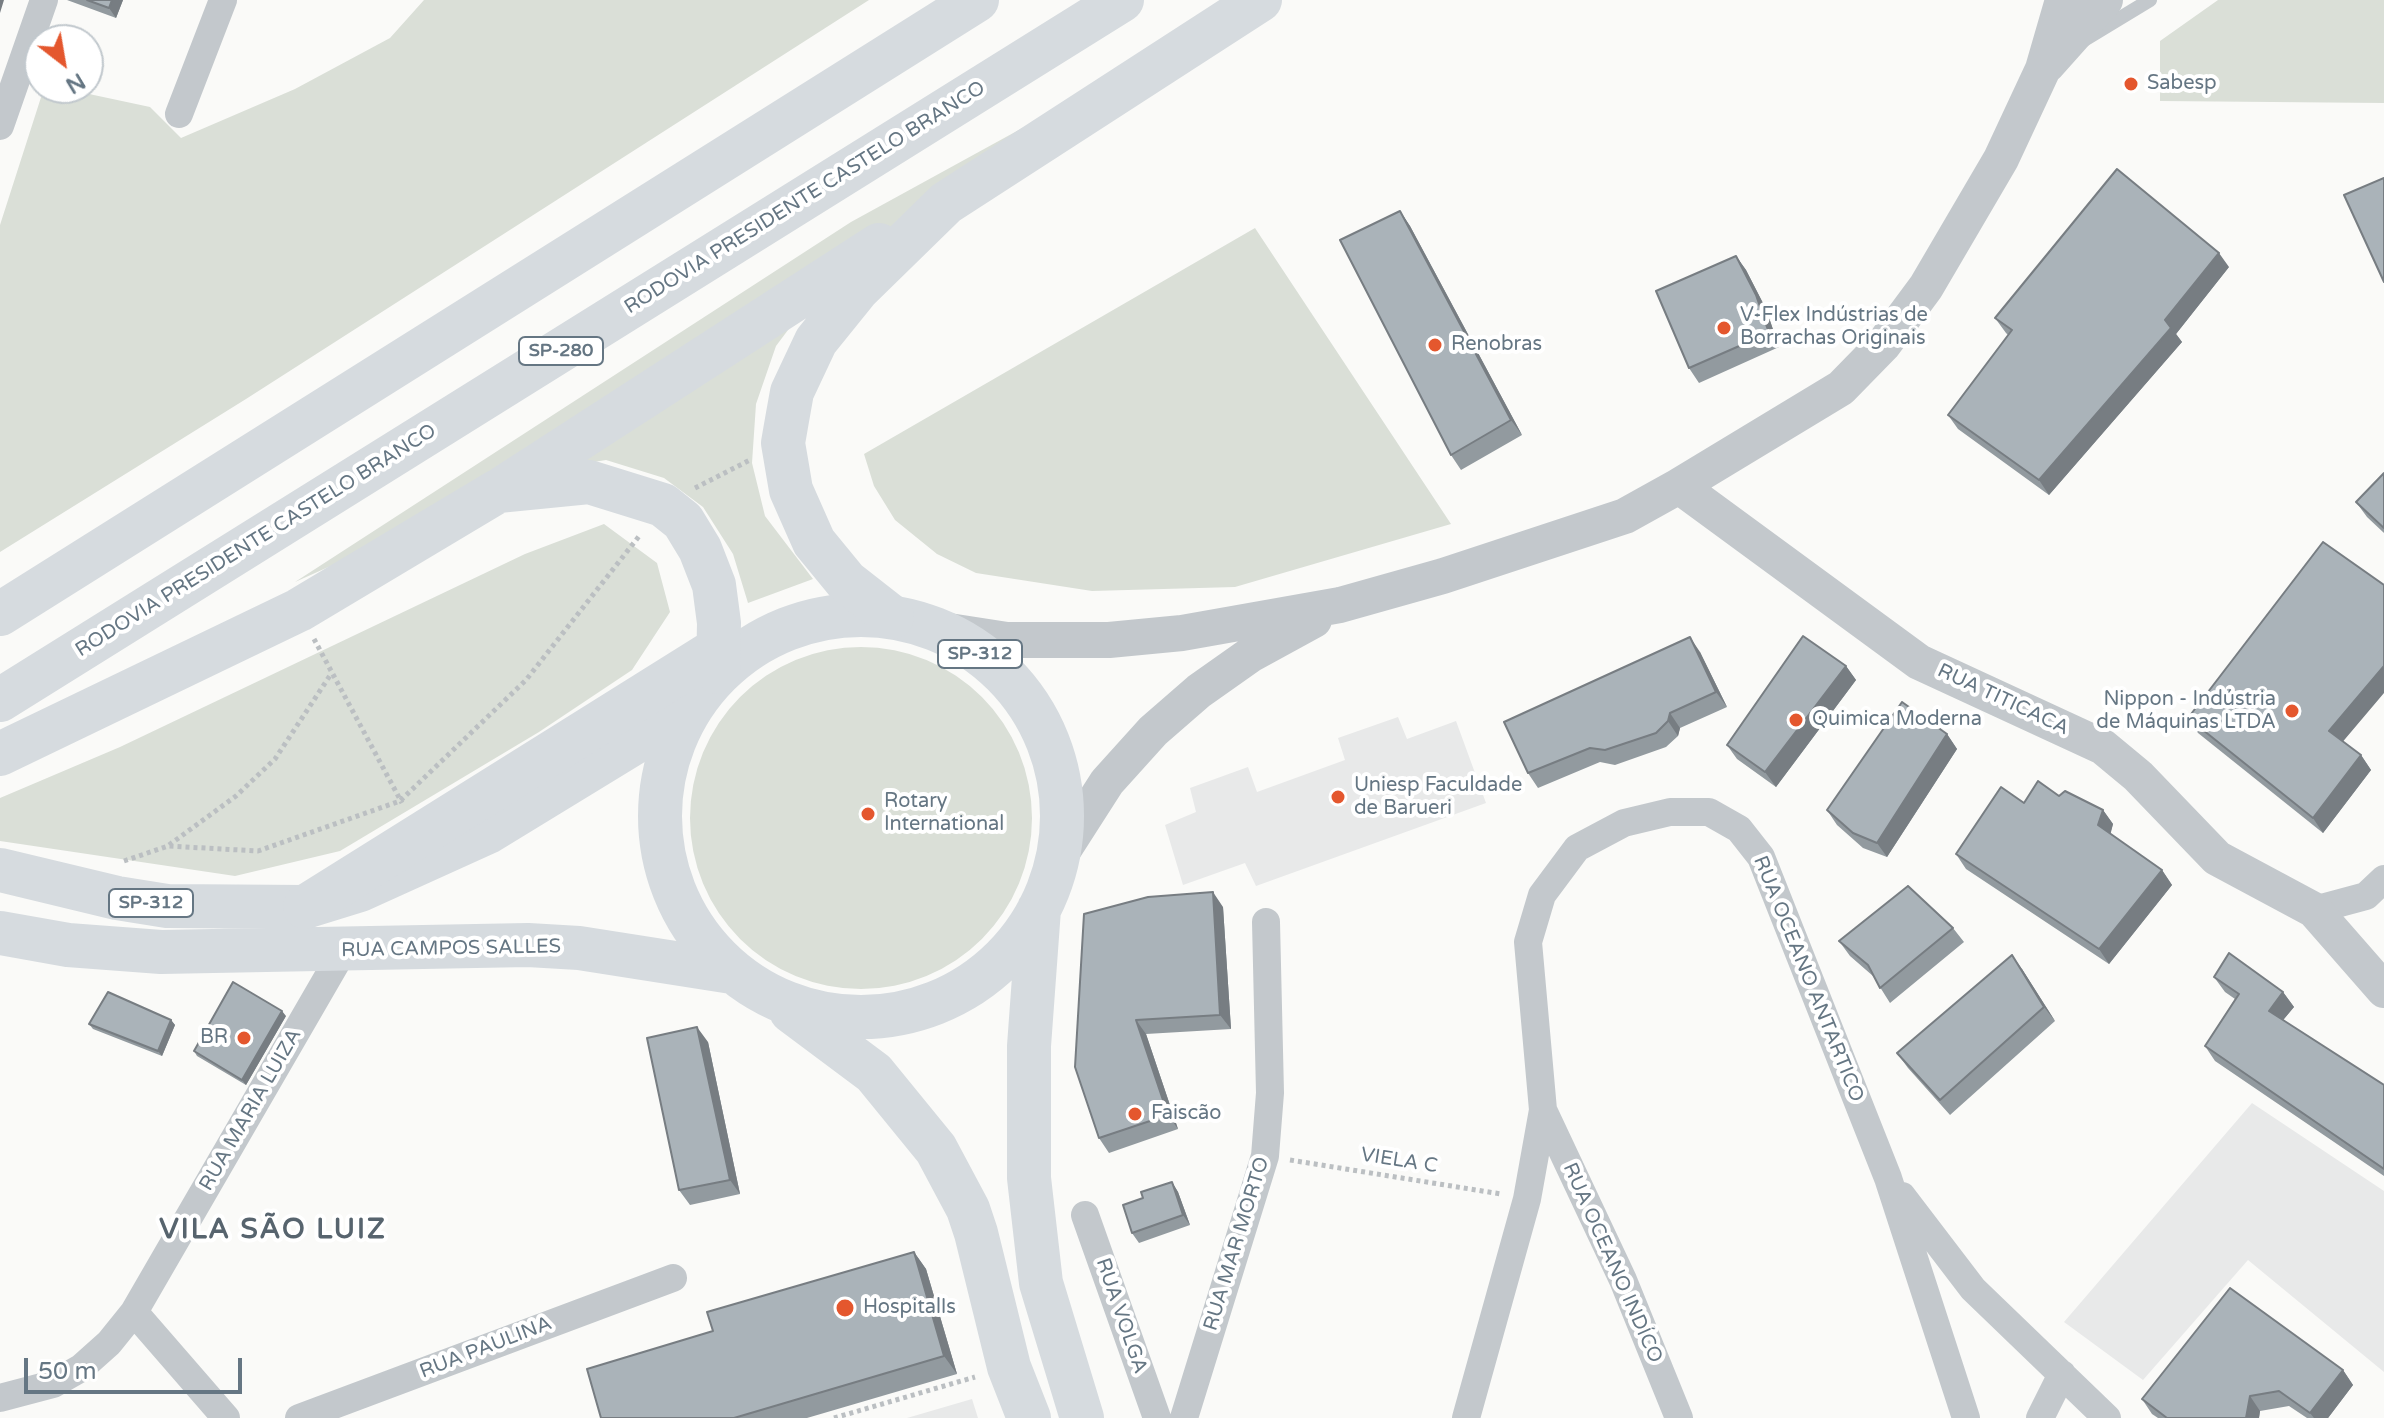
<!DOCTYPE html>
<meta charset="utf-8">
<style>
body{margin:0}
#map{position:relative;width:2384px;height:1418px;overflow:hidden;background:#fafaf8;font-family:"Varela Round",sans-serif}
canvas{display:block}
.north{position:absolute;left:24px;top:24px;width:80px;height:80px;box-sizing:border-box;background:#fff;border:2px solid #c1c8cd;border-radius:50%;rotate:149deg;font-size:22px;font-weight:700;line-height:32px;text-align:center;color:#657683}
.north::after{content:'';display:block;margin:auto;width:28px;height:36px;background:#e4572e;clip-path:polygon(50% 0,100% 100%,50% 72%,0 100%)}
.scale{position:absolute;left:24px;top:1358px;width:218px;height:36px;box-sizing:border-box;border:4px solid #657683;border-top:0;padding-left:10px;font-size:24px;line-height:28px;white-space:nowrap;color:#657683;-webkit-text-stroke:6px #fff;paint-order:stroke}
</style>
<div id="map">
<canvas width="2384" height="1418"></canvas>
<div class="north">N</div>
<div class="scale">50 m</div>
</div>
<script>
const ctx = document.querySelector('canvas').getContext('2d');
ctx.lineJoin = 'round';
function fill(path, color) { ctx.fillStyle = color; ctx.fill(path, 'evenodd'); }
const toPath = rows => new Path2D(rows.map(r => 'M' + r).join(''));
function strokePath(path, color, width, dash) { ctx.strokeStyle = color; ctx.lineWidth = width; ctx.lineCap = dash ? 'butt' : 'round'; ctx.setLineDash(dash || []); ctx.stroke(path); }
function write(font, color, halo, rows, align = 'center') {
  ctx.font = font + ' "Varela Round",sans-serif'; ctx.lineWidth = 8; ctx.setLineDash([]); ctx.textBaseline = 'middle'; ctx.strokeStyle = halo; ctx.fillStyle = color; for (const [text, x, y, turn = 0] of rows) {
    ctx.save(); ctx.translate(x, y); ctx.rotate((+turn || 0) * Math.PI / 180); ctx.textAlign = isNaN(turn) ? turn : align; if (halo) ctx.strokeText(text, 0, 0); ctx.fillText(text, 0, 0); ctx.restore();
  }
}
fill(toPath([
 [1398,717,1407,739,1456,721,1486,803,1256,886,1245,863,1183,885,1165,825,1196,812,1190,788,1248,767,1257,792,1345,760,1338,738],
 [2252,1103,2384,1191,2384,1372,2248,1260,2143,1380,2064,1322],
 [972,1399,978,1418,907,1418]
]), '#e8e9e9');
fill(toPath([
 [424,0,869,0,246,399,0,552,0,225,44,88,61,88,150,107,181,138,295,89,390,38],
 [2218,0,2384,0,2384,103,2160,101,2160,41],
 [1057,109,821,286,776,346,756,404,752,463,765,516,813,579,748,603,733,554,703,507,664,478,606,460,545,470,295,582,851,222],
 [1255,228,1451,524,1235,587,1092,591,976,573,937,554,895,520,874,486,864,454],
 [604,524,657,563,670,612,632,670,539,732,340,851,235,876,0,841,0,798,120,747,525,554],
 '690 818a171 171 0 1 1 342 0a171 171 0 1 1-342 0Z'
]), '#dadfd7');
strokePath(toPath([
 [695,488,750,460],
 [314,639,402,803],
 [169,845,236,796,275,759,331,674],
 [124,861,168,846,258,851,400,801,526,680,640,535],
 [1290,1160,1501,1194],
 [834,1418,975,1377]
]), '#bbbfc2', 5, [4, 4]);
strokePath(toPath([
 [2084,40,2150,0]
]), '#c3c8cc', 14);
strokePath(toPath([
 [179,114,223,0],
 [0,126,44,0],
 [2314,910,2366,896,2384,879],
 [1543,1110,1623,1280,1679,1418],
 [1902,1196,1973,1289,2107,1418],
 [1085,1215,1157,1418],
 [134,1312,226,1418],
 [0,1398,53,1384,81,1368,109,1343,134,1312,343,951],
 [299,1418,673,1278],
 [1184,1418,1265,1156,1270,1093,1266,922],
 [1466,1418,1527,1199,1543,1110,1528,942,1542,895,1577,848,1624,823,1670,812,1709,812,1739,829,1761,857,1888,1178,1966,1418],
 [2040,1418,2062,1374]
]), '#c3c8cc', 28);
strokePath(toPath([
 [2047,65,2105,0],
 [1679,486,1919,662,2103,747,2138,776,2217,858,2314,910,2384,990],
 [936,629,1007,640,1109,640,1182,633,1340,605,1443,576,1625,516,1679,486,1841,388,1883,345,1926,287,2001,159,2043,69,2063,0],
 [1057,860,1107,782,1153,731,1199,691,1250,655,1314,620]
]), '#c3c8cc', 36);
strokePath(toPath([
 '660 816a201 201 0 1 1 402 0a201 201 0 1 1-402 0Z',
 [0,870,117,898,167,906,305,907,360,890,488,832,691,708],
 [1039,909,1029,1046,1029,1178,1041,1283,1082,1418],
 [0,933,68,945,161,952,528,945,579,948,732,972],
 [791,1011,874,1073,936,1149,968,1209,976,1233,1009,1367,1029,1418]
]), '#d6dbdf', 44);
strokePath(toPath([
 [503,488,879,245],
 [0,614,977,0],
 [892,617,846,581,814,542,791,490,783,443,787,420,792,392,816,341,858,289,946,203,1260,0],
 [0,700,1122,0],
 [0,754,299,610,498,491,589,482,663,505,683,521,700,549,714,585,719,623,718,672],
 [305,907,719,648]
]), '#d6dbdf', 44);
fill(toPath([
 [67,0,123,0,116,18],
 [1400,211,1410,226,1522,435,1461,470,1451,455],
 [1736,256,1746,270,1766,309,1779,347,1699,383,1689,368],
 [2229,267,2176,334,2182,342,2049,495,1958,429,1948,415,2008,335,2006,333,1995,318],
 [2384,473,2384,533,2367,517,2356,502],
 [1700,652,1727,707,1680,728,1678,736,1666,747,1615,765,1600,762,1538,788,1528,773],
 [1846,666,1856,680,1776,787,1737,759,1727,745],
 [2188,718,2343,742,2361,755,2371,770,2323,833,2198,733],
 [1947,734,1957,749,1887,857,1863,848,1837,825,1827,810],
 [2059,796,2103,810,2113,824,2110,834,2162,870,2172,885,2109,964,1966,869,1956,854],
 [1223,907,1231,1029,1146,1034,1178,1129,1109,1153,1099,1138,1075,1067],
 [1953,928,1964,942,1890,1003,1873,976,1850,956,1839,941],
 [2022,969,2055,1021,1950,1115,1908,1068,1897,1053],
 [2214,977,2283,992,2294,1007,2283,1020,2384,1085,2384,1176,2215,1061,2205,1046,2235,999,2225,992],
 [286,1016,246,1085,197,1056,194,1051],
 [171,1020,175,1025,162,1056,93,1029,89,1024],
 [708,1042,740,1194,690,1205,679,1190],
 [1172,1182,1178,1192,1190,1225,1139,1243,1132,1233,1143,1198],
 [914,1252,926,1269,957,1374,807,1418,601,1418,713,1331],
 [2343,1370,2353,1385,2328,1418,2307,1418,2289,1406,2260,1411,2259,1418,2158,1418,2152,1414,2142,1399]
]), '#929a9f');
fill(toPath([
 [0,0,4,0,0,13],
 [112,0,123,0,116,18,109,8],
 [1400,211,1410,226,1522,435,1511,420],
 [2219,253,2229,267,2176,334,2182,342,2049,495,2039,480],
 [1736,256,1746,270,1766,309,1779,347,1769,333],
 [1690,637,1700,652,1727,707,1716,692],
 [1846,666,1856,680,1776,787,1765,772],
 [2384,666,2384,693,2340,745,2329,731],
 [1670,713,1680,728,1678,736,1668,721],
 [1947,734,1957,749,1887,857,1877,843],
 [2361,755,2371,770,2323,833,2313,818],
 [2103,810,2113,824,2109,840,2098,825],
 [2162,870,2172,885,2109,964,2099,949],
 [1213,892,1223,907,1231,1029,1220,1015],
 [2012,955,2022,969,2055,1021,2044,1007],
 [2283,992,2294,1007,2279,1025,2269,1011],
 [282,1011,286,1016,246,1085,242,1080],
 [171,1020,175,1025,162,1056,158,1051],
 [1136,1020,1146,1034,1178,1129,1168,1115],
 [697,1027,708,1042,740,1194,730,1180],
 [1172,1182,1178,1192,1190,1225,1183,1215],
 [914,1252,926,1269,957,1374,944,1356],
 [2343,1370,2353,1385,2328,1418,2314,1418,2310,1413],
 [2250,1396,2260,1411,2259,1418,2246,1418]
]), '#777d82');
const building = toPath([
 [87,0,112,0,109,8,87,0],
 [2117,169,2219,253,2165,320,2171,328,2039,480,1948,415,2012,330,1995,318,2117,169],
 [2384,178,2384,282,2344,195,2384,178],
 [1400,211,1511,420,1451,455,1340,240,1400,211],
 [1736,256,1756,295,1769,333,1689,368,1656,291,1736,256],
 [2384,473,2384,528,2356,502,2384,473],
 [2323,542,2384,585,2384,666,2329,731,2361,755,2313,818,2188,718,2323,542],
 [1803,636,1846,666,1765,772,1727,745,1803,636],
 [1690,637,1716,692,1670,713,1668,721,1656,733,1605,750,1590,748,1528,773,1504,722,1690,637],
 [1902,702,1947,734,1877,843,1853,833,1827,810,1902,702],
 [2038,781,2059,796,2065,791,2103,810,2098,825,2162,870,2099,949,1956,854,2001,787,2024,803,2038,781],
 [1908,886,1953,928,1880,988,1868,965,1839,941,1908,886],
 [1213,892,1220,1015,1136,1020,1168,1115,1099,1138,1075,1067,1084,914,1148,897,1213,892],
 [2229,953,2283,992,2269,1011,2384,1085,2384,1169,2205,1046,2239,994,2214,977,2229,953],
 [2012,955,2044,1007,1940,1100,1897,1053,2012,955],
 [233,982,282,1011,242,1080,194,1051,233,982],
 [108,992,171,1020,158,1051,89,1024,108,992],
 [697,1027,730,1180,679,1190,647,1038,697,1027],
 [1172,1182,1183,1215,1132,1233,1123,1205,1143,1198,1141,1192,1172,1182],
 [914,1252,944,1356,734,1418,601,1418,587,1369,713,1331,707,1312,914,1252],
 [2230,1288,2343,1370,2310,1413,2279,1391,2250,1396,2246,1418,2167,1418,2142,1399,2230,1288]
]);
fill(building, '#aab3b9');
strokePath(building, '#777d82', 2);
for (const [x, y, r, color] of [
 [2131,84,8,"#e4572e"],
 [1724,328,8,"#e4572e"],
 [1435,345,8,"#e4572e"],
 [2292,711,8,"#e4572e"],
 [1796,720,8,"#e4572e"],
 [1338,797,8,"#e4572e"],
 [868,814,8,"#e4572e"],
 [244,1038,8,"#e4572e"],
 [1135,1114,8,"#e4572e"],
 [845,1308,10,"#e4572e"]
]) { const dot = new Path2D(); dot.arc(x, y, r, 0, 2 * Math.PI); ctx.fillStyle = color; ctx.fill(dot); strokePath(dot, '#fff', 3); }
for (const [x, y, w] of [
 [561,351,84],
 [980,654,84],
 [151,903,84]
]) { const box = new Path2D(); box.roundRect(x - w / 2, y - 14, w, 28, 6); ctx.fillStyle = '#fff'; ctx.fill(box); strokePath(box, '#657683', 2); }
write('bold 18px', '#657683', null, [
 ["SP-280",561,351],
 ["SP-312",980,654],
 ["SP-312",151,903]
]);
write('20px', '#657683', '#fff', [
 ["Sabesp",2147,84],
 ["V-Flex Indústrias de",1740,316],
 ["Borrachas Originais",1740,339],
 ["Renobras",1451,345],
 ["Nippon - Indústria",2276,700,"right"],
 ["de Máquinas LTDA",2276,723,"right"],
 ["Quimica Moderna",1812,720],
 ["Uniesp Faculdade",1354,786],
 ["de Barueri",1354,809],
 ["Rotary",884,802],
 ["International",884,825],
 ["BR",228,1038,"right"],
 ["Faiscão",1151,1114],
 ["HospitalIs",863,1308]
], 'left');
write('20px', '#657683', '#fff', [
 ["RODOVIA PRESIDENTE CASTELO BRANCO",805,198,-32],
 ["RODOVIA PRESIDENTE CASTELO BRANCO",256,541,-32],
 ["RUA TITICACA",2003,700,25],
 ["RUA CAMPOS SALLES",451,949,-1],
 ["RUA OCEANO ANTARTICO",1808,979,68],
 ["RUA MARIA LUIZA",251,1110,-60],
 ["VIELA C",1399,1161,9],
 ["RUA MAR MORTO",1237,1244,-73],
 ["RUA OCEANO INDÍCO",1612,1263,66],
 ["RUA VOLGA",1121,1316,71],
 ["RUA PAULINA",486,1348,-21]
]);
ctx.letterSpacing = '2px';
write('bold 28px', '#57646e', '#fff', [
 ["VILA SÃO LUIZ",273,1231]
]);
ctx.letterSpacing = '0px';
</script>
